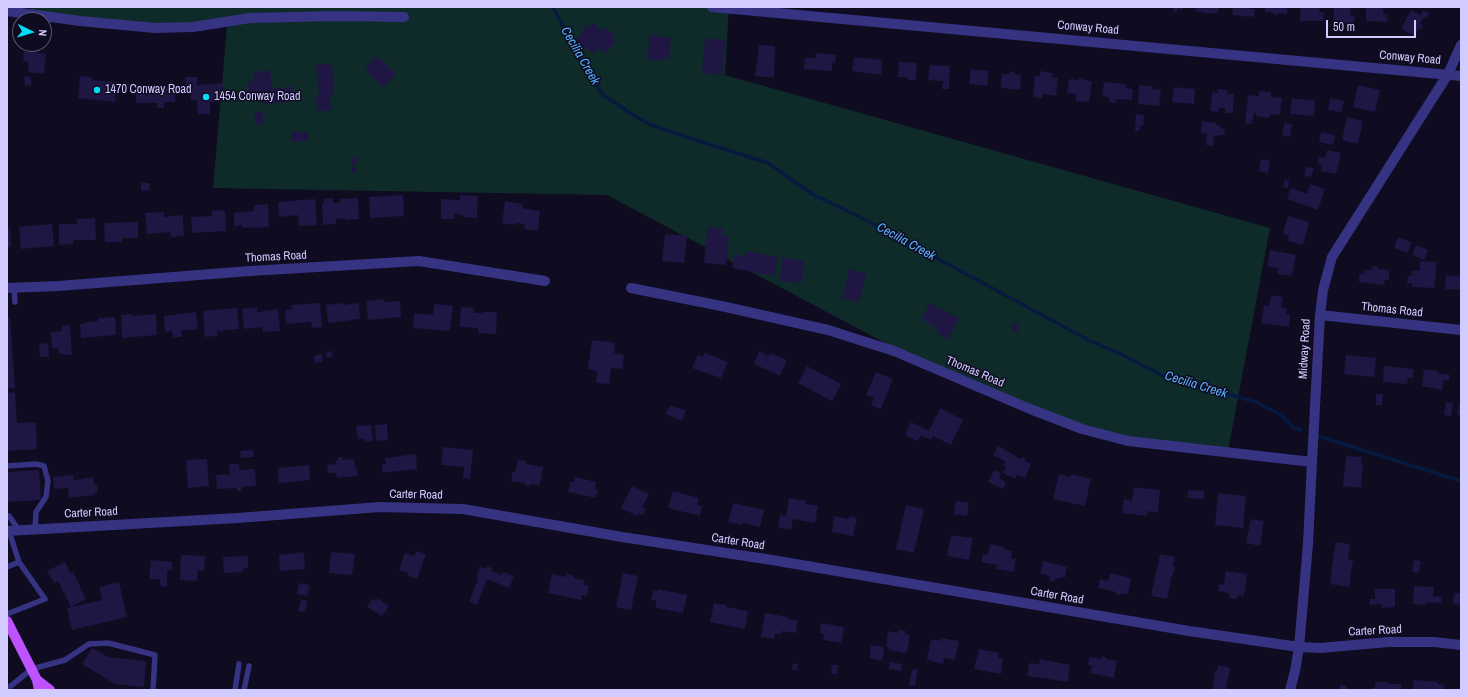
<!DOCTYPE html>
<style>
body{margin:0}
#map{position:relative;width:1468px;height:697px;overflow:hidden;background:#0f0b21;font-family:"Archivo Narrow",sans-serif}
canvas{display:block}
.frame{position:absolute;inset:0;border:8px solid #d1cbff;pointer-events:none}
.north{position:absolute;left:12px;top:12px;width:40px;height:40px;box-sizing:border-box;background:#0f0b21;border:1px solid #5d587a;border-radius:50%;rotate:95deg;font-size:11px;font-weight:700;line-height:16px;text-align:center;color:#d1cbff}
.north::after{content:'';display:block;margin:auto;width:14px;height:18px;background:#00ddf6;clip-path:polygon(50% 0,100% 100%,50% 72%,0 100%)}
.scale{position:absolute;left:1326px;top:20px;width:90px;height:18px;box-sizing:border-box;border:2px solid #d1cbff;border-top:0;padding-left:5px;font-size:12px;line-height:14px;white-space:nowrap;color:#d1cbff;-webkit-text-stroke:3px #0f0b21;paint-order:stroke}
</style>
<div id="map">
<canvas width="1468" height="697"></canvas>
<div class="frame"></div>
<div class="north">N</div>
<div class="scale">50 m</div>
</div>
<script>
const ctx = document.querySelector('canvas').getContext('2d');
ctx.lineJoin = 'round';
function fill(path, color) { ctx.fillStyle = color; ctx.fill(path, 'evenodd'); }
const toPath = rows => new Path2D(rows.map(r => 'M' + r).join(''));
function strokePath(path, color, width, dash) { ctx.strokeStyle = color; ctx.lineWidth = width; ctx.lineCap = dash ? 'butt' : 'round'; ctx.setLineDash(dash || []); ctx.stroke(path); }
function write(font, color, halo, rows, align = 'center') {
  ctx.font = font + ' "Archivo Narrow",sans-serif'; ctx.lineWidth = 3; ctx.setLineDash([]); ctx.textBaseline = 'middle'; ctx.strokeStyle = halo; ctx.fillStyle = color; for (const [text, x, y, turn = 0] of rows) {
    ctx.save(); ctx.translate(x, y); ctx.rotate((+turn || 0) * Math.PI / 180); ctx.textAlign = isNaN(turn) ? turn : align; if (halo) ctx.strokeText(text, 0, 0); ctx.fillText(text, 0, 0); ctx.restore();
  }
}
fill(toPath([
 [31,7,729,7,725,75,1270,228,1228,451,1089,433,947,376,607,195,213,188,227,26,30,20]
]), '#0e2b2a');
strokePath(toPath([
 [553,7,583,66,603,95,633,115,649,124,678,134,768,163,812,194,868,221,1090,341,1125,356,1163,376,1256,402,1281,415,1294,428,1301,430],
 [1315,435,1461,481]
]), '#061a3f', 3.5);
fill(toPath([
 [1169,7,1183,7,1183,10,1177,9,1177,12,1173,12,1174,9],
 [1196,7,1219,7,1218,13,1210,13,1210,14,1195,11],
 [1233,7,1250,7,1250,9,1255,9,1254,17,1249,16,1249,17,1232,15],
 [1265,7,1287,7,1287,14,1277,13,1277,15,1273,14,1273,13,1265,12],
 [1301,7,1320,7,1319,12,1324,12,1323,21,1300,21],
 [1334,7,1351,7,1350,15,1355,16,1354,23,1345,23,1345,25,1333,23],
 [1366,7,1383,7,1383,14,1387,14,1387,22,1366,21],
 [1411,10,1421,15,1423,10,1429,13,1426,18,1424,17,1420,24,1423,25,1421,29,1419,28,1415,36,1401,29],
 [593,23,603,31,606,28,614,34,612,37,616,40,607,53,599,48,595,54,575,41,587,25,590,27],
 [650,35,671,38,669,59,664,58,664,61,647,59],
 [705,38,725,40,722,75,702,73],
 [759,45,775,46,774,78,755,76],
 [24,51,46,54,44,74,28,72,29,62,23,61],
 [816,53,836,55,835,63,832,63,832,71,804,69,805,58,815,58],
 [377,56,396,74,383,87,365,70],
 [854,57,882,60,881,75,852,71],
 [899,62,917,63,916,80,908,80,908,77,898,77],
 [332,64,334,95,330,95,331,110,317,111,316,95,319,95,316,65],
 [930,65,950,66,949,82,928,80],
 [971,69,989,71,987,86,969,84],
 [270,70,272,89,292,86,294,101,264,104,263,100,257,101,256,94,249,94,248,82,254,81,253,73],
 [1010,71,1014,72,1014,74,1021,75,1020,90,1001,88,1002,74,1009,74],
 [1040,71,1053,73,1052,77,1058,78,1056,96,1043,94,1042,98,1033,97,1035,75,1040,76],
 [30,76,32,85,25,86,24,77],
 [80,76,93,77,92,80,116,82,115,102,78,98],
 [185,77,197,77,197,85,223,83,224,94,221,95,222,102,210,102,210,114,198,114,197,100,191,101,191,91,186,92],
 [1079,78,1084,78,1083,80,1092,81,1089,102,1076,101,1076,94,1067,93,1069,79,1078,80],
 [943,82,949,82,949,89,942,89],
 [1104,82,1126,84,1126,88,1133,89,1132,100,1117,99,1116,103,1109,102,1109,97,1102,96],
 [1139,85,1153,86,1152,89,1161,90,1159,106,1138,104],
 [1358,85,1380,90,1375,112,1353,107],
 [136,87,175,87,175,102,164,102,164,108,157,108,157,103,136,103],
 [1174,87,1195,89,1194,104,1172,102],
 [1218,89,1228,90,1227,94,1234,94,1233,113,1225,113,1225,108,1219,108,1218,112,1210,111,1212,92,1218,93],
 [1259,91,1271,92,1271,97,1282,98,1280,115,1270,114,1269,118,1256,116,1256,113,1254,113,1252,124,1245,123,1248,95,1259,96],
 [1292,98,1315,101,1314,116,1290,114],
 [1330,98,1344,101,1341,112,1328,110],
 [262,111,264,124,256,125,254,112],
 [1136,114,1144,115,1143,126,1140,126,1139,131,1135,131],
 [1347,117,1363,121,1358,144,1342,140],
 [1202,121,1216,123,1216,125,1221,126,1220,128,1225,129,1224,135,1214,136,1213,146,1206,145,1207,134,1201,133],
 [1284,123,1292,124,1290,137,1282,136],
 [291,132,308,132,308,141,291,141],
 [1321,132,1335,135,1333,145,1319,142],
 [1327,150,1341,153,1336,174,1321,171,1322,165,1318,164,1319,157,1325,158],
 [356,157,357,164,351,164,351,158],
 [1261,159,1270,161,1268,173,1259,171],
 [351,167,356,167,356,173,351,173],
 [1306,167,1314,168,1311,177,1304,176],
 [1284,180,1289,181,1288,188,1283,187],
 [141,183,149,183,150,190,141,191],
 [1310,184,1325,189,1318,210,1287,199,1291,188,1307,194],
 [403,195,404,216,370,218,369,197],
 [460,195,478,196,477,218,463,217,463,215,454,214,454,219,441,219,441,199,460,200],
 [333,198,333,203,340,203,340,199,358,198,359,219,346,220,345,218,336,219,336,224,323,225,322,204,324,204,323,199],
 [315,199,317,225,299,226,298,215,279,217,278,202],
 [505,201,523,204,522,208,540,211,538,231,524,229,525,224,516,223,516,225,502,223],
 [268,204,269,227,253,228,253,227,242,228,242,225,234,226,234,213,254,211,254,205],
 [225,210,226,231,192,233,191,217,212,216,212,211],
 [164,212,164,217,183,215,184,236,171,237,170,232,147,234,145,213],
 [1288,216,1309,222,1303,245,1288,241,1289,236,1283,234],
 [95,218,96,240,73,240,73,244,59,245,59,224,77,224,77,219],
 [138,222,138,238,122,238,122,242,105,242,104,223],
 [52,224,54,246,21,249,19,227],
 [708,227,723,228,722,235,729,236,726,265,704,263],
 [7,228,10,228,11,247,7,247],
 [665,234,687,236,684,263,662,261],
 [1398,237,1411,242,1408,253,1394,248],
 [1416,245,1428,250,1424,260,1412,255],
 [1270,250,1296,255,1292,276,1277,274,1278,268,1267,266],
 [746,251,778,257,774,276,732,268,734,254,745,256],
 [782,258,804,261,802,283,780,281],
 [1420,261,1437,262,1434,288,1412,287,1412,283,1407,283,1408,276,1411,276,1412,270,1420,271],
 [1373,266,1378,267,1378,269,1389,270,1389,280,1385,280,1384,285,1359,282,1359,274,1364,274,1364,270,1372,270],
 [849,269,866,274,859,302,842,298],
 [1446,275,1461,277,1461,290,1445,289],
 [1271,295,1283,297,1281,307,1287,308,1286,314,1290,315,1289,327,1261,323,1264,305,1269,306],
 [384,299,385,302,400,301,401,317,368,320,366,301],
 [320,303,322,327,312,328,311,322,286,324,285,310,292,309,291,305],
 [343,303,343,305,359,303,360,319,328,323,326,305],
 [930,303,959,319,948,339,936,332,938,329,921,319],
 [434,304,453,306,450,331,413,328,414,313,433,315],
 [257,307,257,312,278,309,280,331,263,332,262,327,244,329,242,309],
 [461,307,474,308,474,313,483,313,483,312,497,312,496,334,478,333,478,328,460,327],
 [237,308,239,329,217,331,217,336,205,337,203,311],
 [196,312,198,329,181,331,182,337,173,337,172,331,165,332,164,316],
 [133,314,133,316,156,314,157,335,122,338,121,315],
 [7,317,10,317,15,388,7,389],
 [115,317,116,335,81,338,80,324,86,324,86,322,98,321,98,318],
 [1013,323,1019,324,1018,332,1012,331],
 [70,325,72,355,59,354,58,348,52,348,51,332,62,331,62,326],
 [592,340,615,343,614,353,624,355,622,369,611,368,609,384,596,383,597,371,588,369],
 [48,343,49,357,40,357,39,344],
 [332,351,333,356,327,358,326,352],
 [759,351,769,356,770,353,787,360,780,376,754,364],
 [705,353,728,362,721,378,692,368,698,355,703,357],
 [322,354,323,362,315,363,314,356],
 [1346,355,1376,358,1374,377,1344,374],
 [807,366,841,384,832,401,798,383],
 [1384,366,1414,369,1413,378,1408,378,1407,384,1383,382],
 [1424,369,1438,371,1437,373,1450,375,1449,381,1444,380,1442,390,1422,386],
 [876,372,893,379,881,409,871,405,874,398,866,395],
 [15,392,17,423,36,422,37,449,7,451,7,393],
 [1376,394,1383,394,1382,405,1376,405],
 [1446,402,1453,403,1451,416,1444,415],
 [1459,404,1461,404,1461,415,1457,415],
 [670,405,686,411,682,421,666,414],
 [940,408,963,420,951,445,933,436,931,440,921,435,917,441,905,435,911,422,929,431],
 [387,424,388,440,376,441,375,425],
 [371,425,373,441,365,442,364,439,358,439,356,426],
 [998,446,1021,459,1022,457,1026,458,1025,461,1031,464,1025,478,1017,475,1015,479,1003,473,1006,466,1004,465,1005,461,993,455],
 [443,447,473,450,470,479,463,478,464,467,441,465],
 [253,450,254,457,241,458,240,451],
 [416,454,417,469,382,473,382,465,386,464,385,458],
 [1346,456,1362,457,1361,464,1363,464,1361,488,1343,486],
 [338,457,343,457,343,460,354,459,355,468,357,467,358,476,337,478,336,473,328,473,327,465,336,464,335,461,338,460],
 [207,459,209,486,188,488,186,460],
 [518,460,526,461,526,464,543,467,540,485,530,484,530,486,525,485,525,483,511,481,513,471,515,472],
 [229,464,239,464,239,470,255,469,256,486,242,487,242,491,237,491,237,488,217,489,216,475,230,474],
 [309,465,310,480,279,483,278,468],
 [39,470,41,500,7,502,7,472],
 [994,470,1001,473,999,478,1006,482,1003,489,988,482],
 [1059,474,1070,477,1071,474,1091,479,1085,506,1053,499],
 [73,475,74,480,93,477,94,485,97,485,98,492,94,493,94,495,69,498,68,488,54,489,53,477],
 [575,477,596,482,595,489,598,490,596,498,568,492,571,481,574,482],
 [632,486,649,494,642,507,646,509,643,515,638,513,637,516,621,508],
 [1134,487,1160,490,1158,513,1148,511,1147,516,1122,513,1124,499,1132,501],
 [1188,490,1204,491,1204,499,1187,498],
 [673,491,699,498,697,505,702,506,700,516,668,508],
 [1218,493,1246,496,1243,528,1215,525],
 [789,498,806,501,805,504,818,506,815,523,793,519,791,530,778,527,780,515,786,516],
 [956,501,969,503,967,516,954,514],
 [733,503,764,510,760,527,742,523,742,525,728,522],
 [906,505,924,509,914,553,896,549],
 [834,516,849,519,849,516,857,518,853,536,832,532],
 [1251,519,1264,521,1260,546,1246,543],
 [951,535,973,538,969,560,947,556],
 [1336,542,1350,544,1348,560,1353,560,1349,587,1330,584,1332,572,1331,572],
 [990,544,1005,547,1004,549,1012,551,1011,558,1016,559,1014,572,996,569,997,565,981,562,983,554,988,555],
 [416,551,426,554,417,579,408,576,409,573,399,570,405,553,414,556],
 [304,552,305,569,280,571,279,555],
 [331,552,355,554,352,575,329,573],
 [1160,554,1175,557,1173,566,1175,566,1173,575,1172,575,1167,599,1151,596],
 [181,555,205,556,204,571,198,570,197,581,180,580],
 [248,556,248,568,242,569,243,572,224,573,223,557],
 [151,560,172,562,172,570,167,570,167,587,160,586,160,579,149,579],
 [1414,560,1421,561,1419,573,1412,572],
 [1043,561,1067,567,1065,578,1061,577,1060,579,1055,578,1055,582,1049,581,1050,576,1040,574],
 [65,562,70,573,73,572,86,599,71,607,58,581,54,583,47,571],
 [487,566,492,568,491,571,502,575,503,572,514,576,509,588,487,579,477,605,469,602,478,578,476,577,480,567,486,569],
 [1226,571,1247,574,1244,596,1238,595,1237,599,1229,598,1229,593,1218,591,1219,584,1224,585],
 [623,573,638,576,631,610,616,607],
 [1110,573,1131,578,1128,594,1121,593,1121,595,1115,594,1116,592,1098,588,1100,579,1108,581],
 [552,574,566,577,567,574,573,575,573,578,585,580,583,585,589,586,587,596,582,595,581,600,548,593],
 [119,582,127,617,72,630,67,608,102,600,99,587],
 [299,583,310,585,307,596,297,594],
 [1414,586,1434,587,1433,596,1441,597,1441,603,1427,602,1427,605,1413,604],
 [658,589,687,595,683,613,656,608,656,601,651,600,653,590,658,591],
 [1375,589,1395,589,1395,607,1382,608,1382,604,1370,605,1370,599,1375,599],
 [1454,593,1460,593,1461,605,1453,604],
 [373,598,376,601,378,598,389,606,382,616,367,607],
 [301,599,307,601,305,612,298,611],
 [714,603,727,605,726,607,748,611,745,629,710,622],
 [765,613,788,617,788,619,798,620,796,633,782,631,781,634,775,634,774,639,761,637],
 [821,623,844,627,841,643,823,640,824,634,820,633],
 [898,630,906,631,905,634,910,635,907,653,889,650,889,647,886,646,888,631,898,633],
 [941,638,959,641,955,660,944,658,943,664,927,660,931,639,940,641],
 [871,645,884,647,882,661,869,658],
 [92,648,108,657,146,661,144,687,115,684,82,664],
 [979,649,999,653,998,658,1003,658,1001,674,974,669],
 [1102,656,1106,657,1106,659,1117,661,1114,678,1090,673,1092,666,1088,665,1089,657,1102,659],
 [1040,659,1070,665,1068,682,1027,676,1029,663,1039,664],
 [890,662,902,664,901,671,889,669],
 [793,663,798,664,797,670,792,670],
 [832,665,838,665,837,674,831,674],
 [1218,665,1230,668,1226,690,1212,690,1215,671,1217,671],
 [912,669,918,670,915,686,909,685],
 [1414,680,1438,682,1438,684,1444,685,1443,690,1413,690],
 [1375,682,1389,682,1389,684,1401,684,1401,690,1371,690,1371,688,1375,688],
 [1340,684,1347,686,1347,688,1354,690,1339,690]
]), '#1f1643');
strokePath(toPath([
 [14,288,15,302],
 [7,466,36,464,44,466,48,481,46,497,36,512,35,529],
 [9,516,19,530],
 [7,567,19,562],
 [7,614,45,599,19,562,9,531],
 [7,689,32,669,65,660,89,644,108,643,155,655,153,690],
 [235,690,239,664],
 [244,690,249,666]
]), '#363383', 5.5);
strokePath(toPath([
 [712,7,1461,76],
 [7,11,80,21,155,28,193,27,250,18,336,16,404,17],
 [7,288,58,286,250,271,419,261,545,281],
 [631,288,726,307,828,330,894,351,1030,409,1082,429,1128,441,1312,462],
 [1320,315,1461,330],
 [7,531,238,518,380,507,463,509,622,537,772,560,1189,631,1299,647,1320,648,1388,642,1434,642,1461,645],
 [1290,690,1295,671,1299,647,1308,544,1312,462,1320,315,1323,290,1332,257,1448,74,1461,45]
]), '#363383', 10);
strokePath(toPath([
 [7,621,37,680,39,690],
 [37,680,50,690]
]), '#bf52ff', 10);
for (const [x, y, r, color] of [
 [97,90,4,"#00ddf6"],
 [206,97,4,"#00ddf6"]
]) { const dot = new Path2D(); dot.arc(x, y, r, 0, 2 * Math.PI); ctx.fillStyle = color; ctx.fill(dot); strokePath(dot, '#0f0b21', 1.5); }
write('12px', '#d1cbff', '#0f0b21', [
 ["Conway Road",1088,28,5],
 ["Conway Road",1410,58,5],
 ["Thomas Road",276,257,-3],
 ["Thomas Road",1392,310,6],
 ["Midway Road",1305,349,-87],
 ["Thomas Road",975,372,23],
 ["Carter Road",416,495,1],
 ["Carter Road",91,513,-3],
 ["Carter Road",738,542,9],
 ["Carter Road",1057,596,10],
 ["Carter Road",1375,631,-3]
]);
write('12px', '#d1cbff', '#0f0b21', [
 ["1470 Conway Road",105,90],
 ["1454 Conway Road",214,97]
], 'left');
write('italic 13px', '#59b2ff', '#0f0b21', [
 ["Cecilia Creek",580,56,60],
 ["Cecilia Creek",906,242,29],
 ["Cecilia Creek",1196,385,17]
]);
</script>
